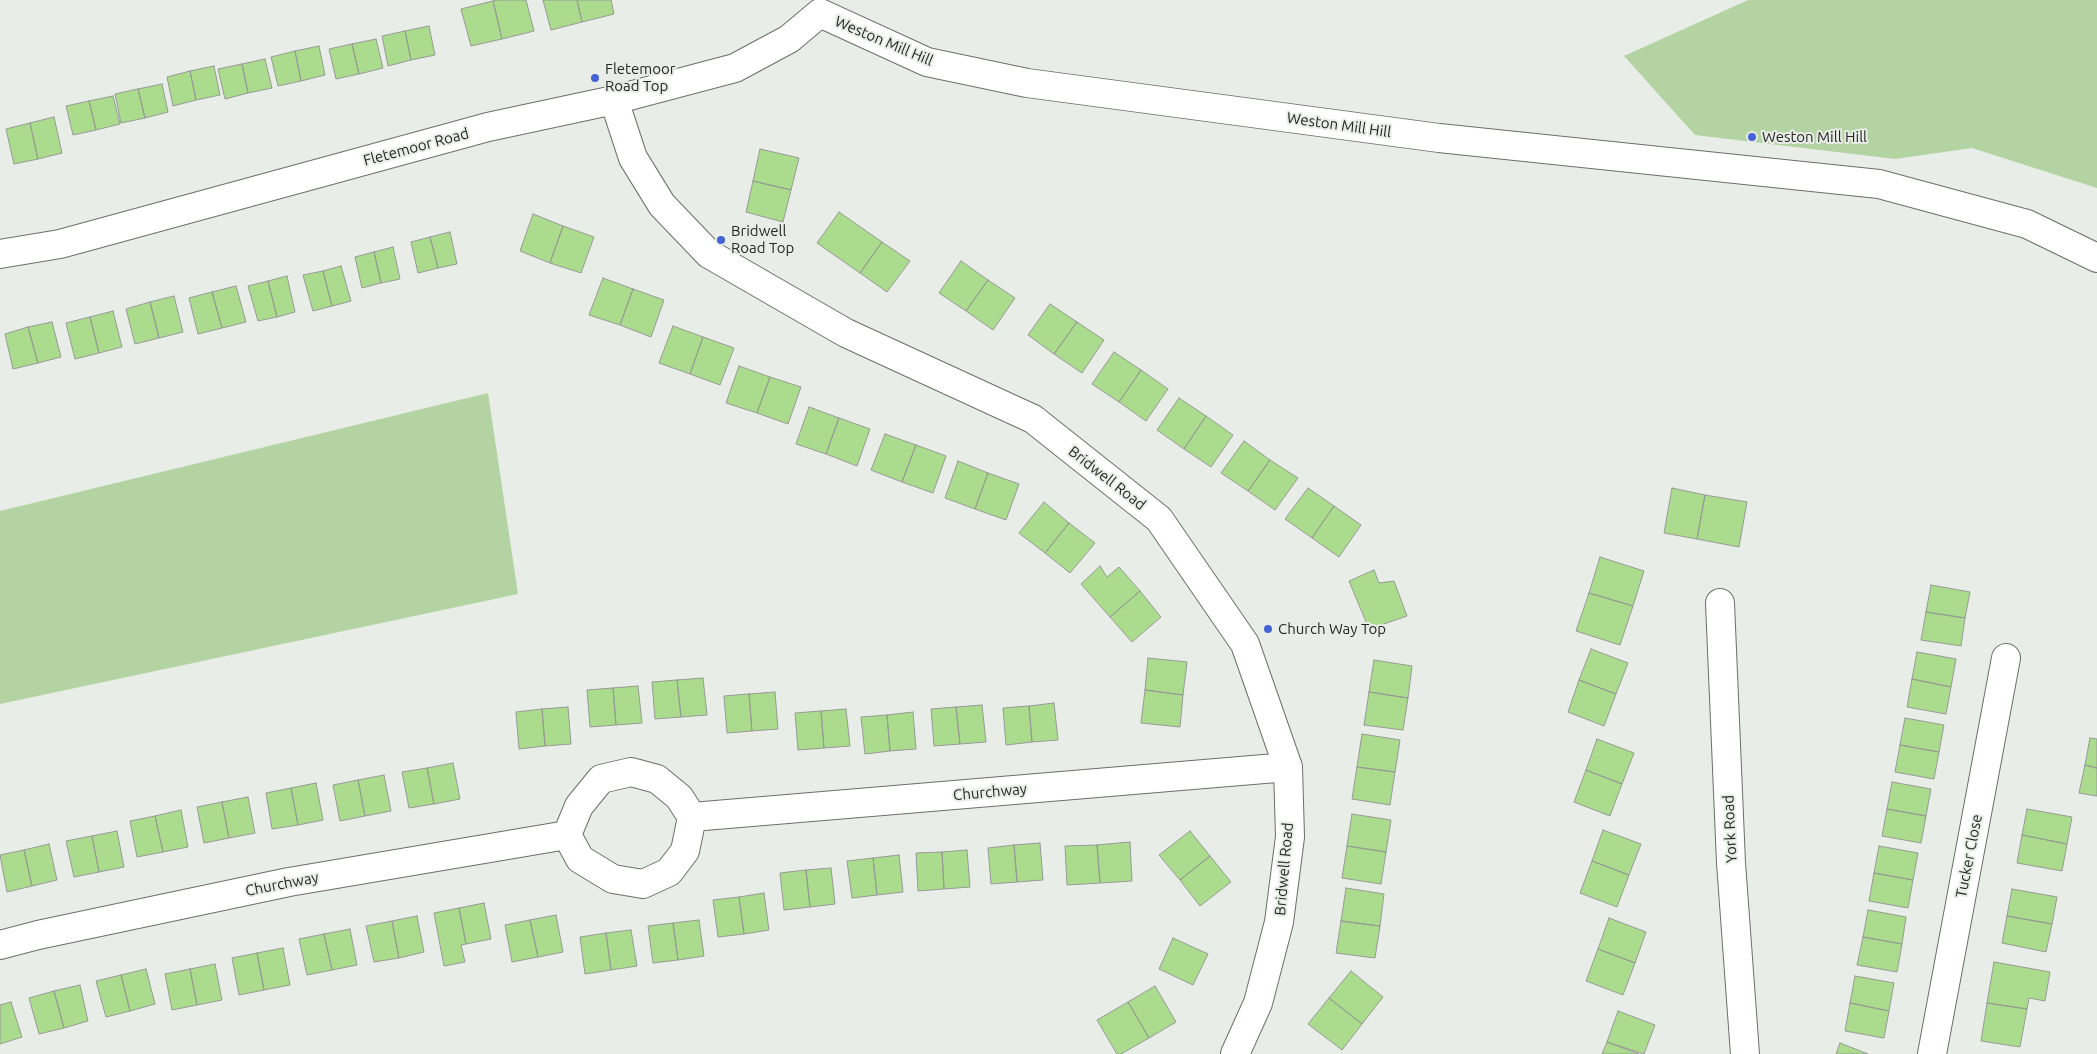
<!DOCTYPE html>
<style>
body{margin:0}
canvas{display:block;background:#e9ede7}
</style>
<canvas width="2097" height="1054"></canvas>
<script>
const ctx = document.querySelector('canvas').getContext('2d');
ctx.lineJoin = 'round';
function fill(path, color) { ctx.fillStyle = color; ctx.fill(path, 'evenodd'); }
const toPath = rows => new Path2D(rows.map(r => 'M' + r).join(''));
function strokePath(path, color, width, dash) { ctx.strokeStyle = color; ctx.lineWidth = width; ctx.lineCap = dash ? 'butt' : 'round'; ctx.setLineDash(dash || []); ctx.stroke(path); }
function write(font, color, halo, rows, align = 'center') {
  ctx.font = font + ' Ubuntu,sans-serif'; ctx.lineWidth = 4; ctx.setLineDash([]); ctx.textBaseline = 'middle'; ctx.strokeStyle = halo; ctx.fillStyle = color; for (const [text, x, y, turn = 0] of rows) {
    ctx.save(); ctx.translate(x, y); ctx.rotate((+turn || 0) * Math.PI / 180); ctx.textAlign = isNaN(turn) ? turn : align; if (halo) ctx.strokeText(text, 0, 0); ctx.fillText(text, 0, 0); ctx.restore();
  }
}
fill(toPath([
 [1748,0,2097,0,2097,188,1972,148,1895,159,1695,135,1624,56],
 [488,393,518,594,0,704,0,511]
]), '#b3d3a2');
const building = toPath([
 [497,0,526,0,534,31,502,39,493,1,497,0],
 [543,0,577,0,582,22,551,30,543,0],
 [577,0,611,0,614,14,582,22,577,0],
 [493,1,502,39,471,46,461,9,493,1],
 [429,26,435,55,411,60,405,31,429,26],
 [405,31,411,60,388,66,382,36,405,31],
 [376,39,383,68,359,74,352,44,376,39],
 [352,44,359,74,336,79,329,49,352,44],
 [319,46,325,75,301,81,295,51,319,46],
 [295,51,301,81,278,86,271,57,295,51],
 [265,59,272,88,248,93,242,64,265,59],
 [242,64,248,93,225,99,218,69,242,64],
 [214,66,220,95,196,100,190,71,214,66],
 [190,71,196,100,173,106,167,77,190,71],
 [162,84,168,112,145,118,138,89,162,84],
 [138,89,145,118,121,123,115,94,138,89],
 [113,96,120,124,96,130,89,101,113,96],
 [89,101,96,130,73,135,66,106,89,101],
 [54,117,62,153,38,159,30,123,54,117],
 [30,123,38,159,14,164,6,129,30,123],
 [760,149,799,158,791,190,753,181,760,149],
 [753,181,791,190,783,222,746,212,753,181],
 [839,212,882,242,860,273,817,243,839,212],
 [533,214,563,226,550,263,520,251,533,214],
 [563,226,594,237,581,273,550,263,563,226],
 [450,232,457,264,438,268,430,237,450,232],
 [430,237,438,268,418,273,411,242,430,237],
 [882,242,910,261,887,292,860,273,882,242],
 [393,247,400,279,381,283,374,252,393,247],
 [374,252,381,283,362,288,355,257,374,252],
 [961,261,988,280,966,311,939,293,961,261],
 [341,266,351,301,332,306,323,271,341,266],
 [323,271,332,306,313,311,303,275,323,271],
 [287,276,295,312,277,317,268,281,287,276],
 [603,278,633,289,620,325,589,315,603,278],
 [988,280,1015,298,993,330,966,311,988,280],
 [268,281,277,317,258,321,248,286,268,281],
 [236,286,246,322,222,328,212,292,236,286],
 [633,289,664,300,651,337,620,325,633,289],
 [212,292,222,328,198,334,189,298,212,292],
 [174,296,183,332,159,338,150,302,174,296],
 [150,302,159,338,135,344,126,309,150,302],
 [1050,304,1077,322,1054,354,1028,335,1050,304],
 [113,311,122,347,99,353,90,317,113,311],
 [90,317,99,353,75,359,66,323,90,317],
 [52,322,61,357,38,363,28,327,52,322],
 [1077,322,1104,340,1082,373,1054,354,1077,322],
 [673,326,703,337,690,374,659,363,673,326],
 [28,327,38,363,13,369,5,334,28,327],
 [703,337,734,348,720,385,690,374,703,337],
 [1114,352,1141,370,1119,402,1092,384,1114,352],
 [739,366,770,377,757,413,726,403,739,366],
 [1141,370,1168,389,1146,421,1119,402,1141,370],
 [770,377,801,387,788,424,757,413,770,377],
 [1179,398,1206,416,1184,449,1157,430,1179,398],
 [809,407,839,418,826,454,796,444,809,407],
 [1206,416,1233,435,1211,467,1184,449,1206,416],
 [839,418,870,429,857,466,826,454,839,418],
 [885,434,916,445,902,482,871,470,885,434],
 [1244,441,1270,460,1248,491,1221,473,1244,441],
 [916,445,946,456,933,493,902,482,916,445],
 [1270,460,1298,478,1275,510,1248,491,1270,460],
 [958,461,988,473,975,509,945,498,958,461],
 [988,473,1019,484,1006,520,975,509,988,473],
 [1308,488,1334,506,1312,538,1285,519,1308,488],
 [1672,488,1705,495,1697,539,1664,533,1672,488],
 [1705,495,1747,502,1739,547,1697,539,1705,495],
 [1044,502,1069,523,1045,553,1019,533,1044,502],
 [1334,506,1361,525,1339,557,1312,538,1334,506],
 [1069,523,1095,543,1070,573,1045,553,1069,523],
 [1600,557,1644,571,1633,606,1589,593,1600,557],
 [1100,566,1107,577,1119,567,1140,591,1110,617,1081,584,1100,566],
 [1374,570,1379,583,1394,581,1407,616,1369,629,1349,581,1374,570],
 [1931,585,1970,592,1965,618,1926,612,1931,585],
 [1140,591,1161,617,1132,642,1110,617,1140,591],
 [1589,593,1633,606,1620,645,1576,631,1589,593],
 [1926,612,1965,618,1961,646,1921,640,1926,612],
 [1591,649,1628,663,1616,694,1579,680,1591,649],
 [1917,652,1956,659,1951,687,1912,679,1917,652],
 [1148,658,1187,662,1183,695,1145,690,1148,658],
 [1374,660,1412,666,1408,698,1369,692,1374,660],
 [703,678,707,715,681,717,677,680,703,678],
 [1912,679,1951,687,1946,714,1907,707,1912,679],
 [677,680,681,717,655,719,652,682,677,680],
 [1579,680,1616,694,1604,726,1568,712,1579,680],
 [638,686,642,723,616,725,613,688,638,686],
 [613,688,616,725,590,727,587,690,613,688],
 [1145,690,1183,695,1180,727,1141,723,1145,690],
 [775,692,778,729,752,731,749,694,775,692],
 [1369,692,1408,698,1403,730,1364,725,1369,692],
 [749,694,752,731,727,733,724,696,749,694],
 [1054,703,1058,740,1032,742,1029,706,1054,703],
 [982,705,986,742,960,744,956,707,982,705],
 [1029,706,1032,742,1006,745,1003,708,1029,706],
 [568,707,571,744,545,746,542,709,568,707],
 [956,707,960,744,934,746,931,709,956,707],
 [542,709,545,746,519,749,516,712,542,709],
 [846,709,850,746,824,748,821,711,846,709],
 [821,711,824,748,798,750,795,713,821,711],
 [913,712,916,749,890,751,887,715,913,712],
 [887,715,890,751,865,754,861,717,887,715],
 [1905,718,1944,725,1939,752,1900,745,1905,718],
 [1362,734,1400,740,1395,772,1357,767,1362,734],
 [2090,738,2097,739,2097,768,2085,765,2090,738],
 [1597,739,1634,753,1622,784,1586,770,1597,739],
 [1900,745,1939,752,1934,779,1895,772,1900,745],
 [453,763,460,799,434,804,427,768,453,763],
 [2085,765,2097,768,2097,796,2079,793,2085,765],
 [1357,767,1395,772,1390,805,1352,799,1357,767],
 [427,768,434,804,409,808,402,772,427,768],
 [1586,770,1622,784,1610,816,1574,802,1586,770],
 [384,775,391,811,365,816,358,780,384,775],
 [358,780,365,816,340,821,333,785,358,780],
 [1892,782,1931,789,1926,816,1887,809,1892,782],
 [316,783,323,820,298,825,291,788,316,783],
 [291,788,298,825,272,829,266,793,291,788],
 [248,797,255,833,229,838,222,802,248,797],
 [222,802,229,838,204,843,197,807,222,802],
 [1887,809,1926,816,1921,843,1882,836,1887,809],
 [2027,809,2072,817,2067,844,2022,835,2027,809],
 [181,810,188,847,163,852,155,816,181,810],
 [1352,814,1391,820,1386,852,1347,846,1352,814],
 [155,816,163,852,137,857,130,821,155,816],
 [1603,830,1641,844,1629,875,1592,861,1603,830],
 [117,831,124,867,99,872,92,836,117,831],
 [1190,831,1210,856,1180,880,1159,855,1190,831],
 [2022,835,2067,844,2062,871,2017,863,2022,835],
 [92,836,99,872,74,877,66,841,92,836],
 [1130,842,1132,881,1100,883,1097,845,1130,842],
 [1040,843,1043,880,1017,882,1014,845,1040,843],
 [49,844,57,880,32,886,24,850,49,844],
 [1014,845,1017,882,991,884,988,848,1014,845],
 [1097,845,1100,883,1067,885,1065,846,1097,845],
 [1347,846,1386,852,1381,884,1342,878,1347,846],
 [1879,846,1918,853,1913,880,1874,873,1879,846],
 [24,850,32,886,7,892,0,855,24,850],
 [967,850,970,887,944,889,942,852,967,850],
 [942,852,944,889,918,891,916,853,942,852],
 [899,855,903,892,877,895,873,858,899,855],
 [1210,856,1231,882,1200,906,1180,880,1210,856],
 [873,858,877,895,852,898,847,861,873,858],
 [1592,861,1629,875,1617,907,1580,893,1592,861],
 [831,868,835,904,810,907,806,870,831,868],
 [806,870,810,907,784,910,780,873,806,870],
 [1874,873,1913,880,1908,908,1869,901,1874,873],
 [1346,888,1384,894,1380,926,1341,921,1346,888],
 [2012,889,2057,897,2052,924,2007,916,2012,889],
 [764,893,769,930,744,934,739,897,764,893],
 [739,897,744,934,718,937,713,900,739,897],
 [484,903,491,939,466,944,459,908,484,903],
 [459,908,466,944,461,945,465,962,444,966,434,913,459,908],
 [1868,910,1906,917,1902,944,1863,937,1868,910],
 [556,915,563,952,538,957,530,920,556,915],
 [417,916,424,952,399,958,392,921,417,916],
 [2007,916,2052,924,2046,952,2002,943,2007,916],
 [1609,918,1646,932,1635,963,1598,949,1609,918],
 [530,920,538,957,512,962,505,925,530,920],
 [699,920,704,956,678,960,673,923,699,920],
 [392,921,399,958,374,962,366,926,392,921],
 [1341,921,1380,926,1375,958,1336,953,1341,921],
 [673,923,678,960,653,963,648,926,673,923],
 [350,929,357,965,332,970,324,934,350,929],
 [631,930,637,966,611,970,606,933,631,930],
 [606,933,611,970,585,974,580,937,606,933],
 [324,934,332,970,307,975,299,939,324,934],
 [1863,937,1902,944,1897,972,1857,965,1863,937],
 [1173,938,1208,954,1193,985,1159,969,1173,938],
 [283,948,290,985,264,990,257,953,283,948],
 [1598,949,1635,963,1623,995,1586,981,1598,949],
 [257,953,264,990,239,995,232,958,257,953],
 [1994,962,2050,972,2045,1001,2029,998,2027,1009,1987,1003,1994,962],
 [215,964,222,1000,197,1005,190,969,215,964],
 [146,969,155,1004,130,1011,121,975,146,969],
 [190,969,197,1005,172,1010,165,974,190,969],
 [1351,971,1383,997,1362,1024,1329,998,1351,971],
 [121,975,130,1011,106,1017,96,981,121,975],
 [1855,976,1894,983,1889,1011,1850,1003,1855,976],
 [80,985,88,1021,64,1028,54,991,80,985],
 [1155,986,1176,1022,1149,1038,1128,1002,1155,986],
 [54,991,64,1028,39,1034,29,998,54,991],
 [1329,998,1362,1024,1342,1050,1308,1024,1329,998],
 [11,1002,22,1037,0,1044,0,1005,11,1002],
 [1128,1002,1149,1038,1121,1054,1117,1054,1097,1020,1128,1002],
 [1850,1003,1889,1011,1884,1038,1845,1031,1850,1003],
 [1987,1003,2027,1009,2020,1047,1981,1041,1987,1003],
 [1618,1011,1655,1025,1644,1054,1607,1042,1618,1011],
 [1607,1042,1639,1054,1602,1054,1607,1042],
 [1840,1043,1868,1054,1836,1054,1840,1043]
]);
fill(building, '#abdc8e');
strokePath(building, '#969a94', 1);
const street = toPath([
 [614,100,633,158,662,205,709,254,846,333,1033,419,1159,519,1245,644,1288,767,1290,837,1279,922,1258,1003,1235,1054],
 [1720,603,1731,863,1745,1054],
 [631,772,657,779,679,797,692,817,685,851,669,872,643,884,613,879,580,859,567,835,579,806,601,779,631,772],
 [692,817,1288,767],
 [0,945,38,935,289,882,567,835],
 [1932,1054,2006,658]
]);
const secondary = toPath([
 [820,13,927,62,1027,83,1439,138,1879,184,2027,224,2097,258],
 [0,254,60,244,488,127,614,100,735,68,789,39,820,13]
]);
strokePath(street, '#6c6f6a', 30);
strokePath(secondary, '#6c6f6a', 30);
strokePath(street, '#fff', 28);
strokePath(secondary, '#fff', 28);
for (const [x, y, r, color] of [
 [595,78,5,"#4562d6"],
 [1752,137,5,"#4562d6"],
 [721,240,5,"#4562d6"],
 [1268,629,5,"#4562d6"]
]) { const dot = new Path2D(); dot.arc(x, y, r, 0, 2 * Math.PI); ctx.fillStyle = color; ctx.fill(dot); strokePath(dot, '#e9ede7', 2); }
write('15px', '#262725', '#e9ede7', [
 ["Weston Mill Hill",884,41,23],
 ["Weston Mill Hill",1339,125,8],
 ["Fletemoor Road",416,147,-15],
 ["Bridwell Road",1107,478,38],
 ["Churchway",990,792,-5],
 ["York Road",1730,829,-93],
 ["Tucker Close",1969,856,-79],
 ["Bridwell Road",1284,869,-85],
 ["Churchway",282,884,-11]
]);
write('15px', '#262725', '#e9ede7', [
 ["Fletemoor",605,69],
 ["Road Top",605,86],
 ["Weston Mill Hill",1762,137],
 ["Bridwell",731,231],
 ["Road Top",731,248],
 ["Church Way Top",1278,629]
], 'left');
</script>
